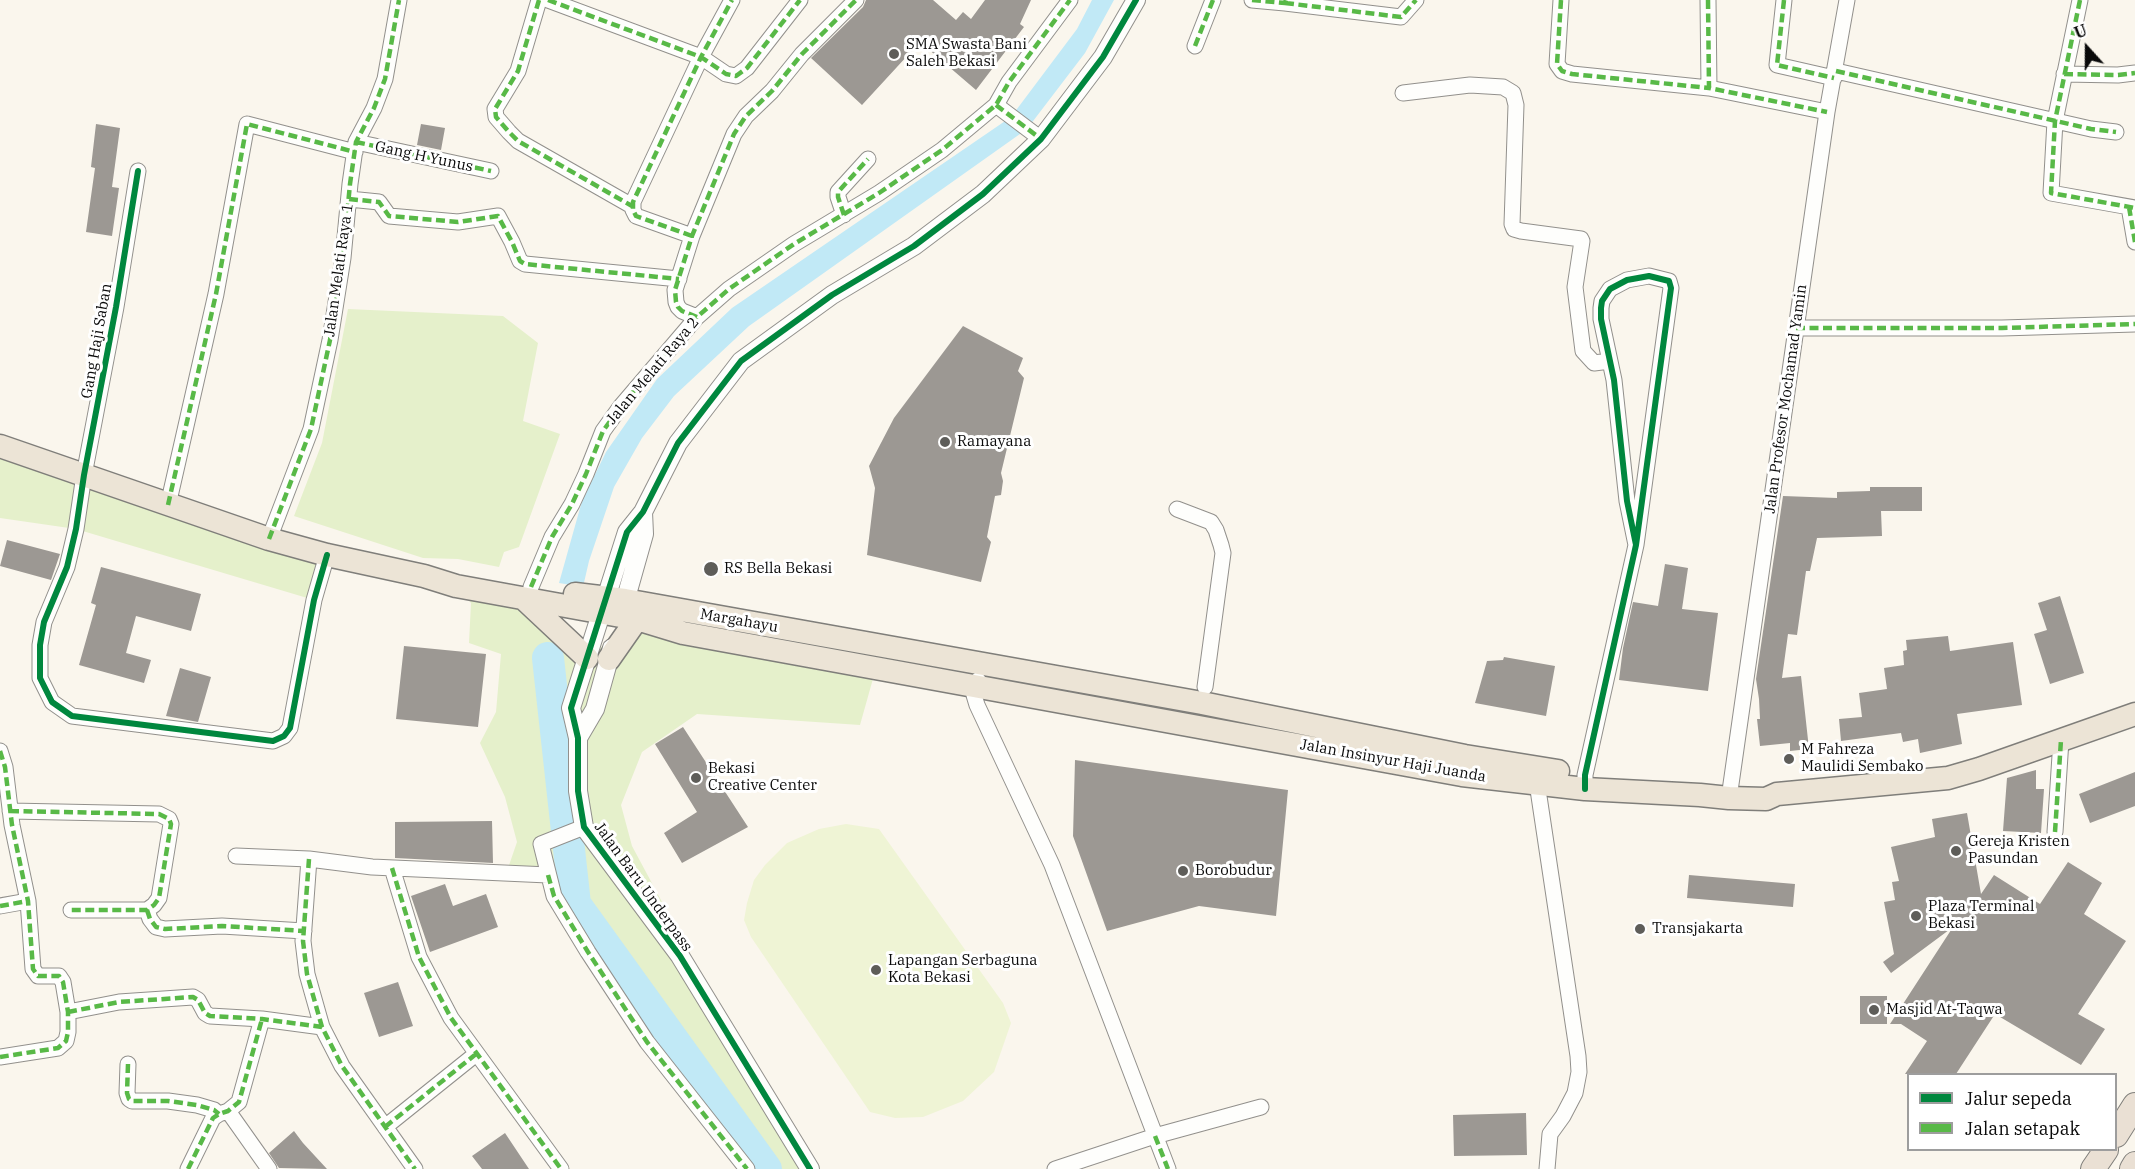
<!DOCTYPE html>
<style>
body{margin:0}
#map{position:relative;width:2135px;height:1169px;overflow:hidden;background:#faf6ed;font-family:"IBM Plex Serif",serif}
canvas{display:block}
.legend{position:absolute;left:1907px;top:1073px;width:210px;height:78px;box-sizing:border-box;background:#fff;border:2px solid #9d9d9d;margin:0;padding:8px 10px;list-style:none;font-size:18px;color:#0a0a0a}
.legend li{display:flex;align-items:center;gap:12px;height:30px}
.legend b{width:30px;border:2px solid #9d9d9d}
.north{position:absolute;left:2057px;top:18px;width:60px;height:60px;-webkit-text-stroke:4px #fff;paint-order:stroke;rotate:339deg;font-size:16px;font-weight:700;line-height:24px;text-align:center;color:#0a0a0a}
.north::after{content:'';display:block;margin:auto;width:21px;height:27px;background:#0a0a0a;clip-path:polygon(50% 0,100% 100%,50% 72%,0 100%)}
</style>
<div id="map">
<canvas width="2135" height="1169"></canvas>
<ul class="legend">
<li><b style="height:8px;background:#00873e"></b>Jalur sepeda</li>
<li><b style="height:8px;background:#58b947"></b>Jalan setapak</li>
</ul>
<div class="north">U</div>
</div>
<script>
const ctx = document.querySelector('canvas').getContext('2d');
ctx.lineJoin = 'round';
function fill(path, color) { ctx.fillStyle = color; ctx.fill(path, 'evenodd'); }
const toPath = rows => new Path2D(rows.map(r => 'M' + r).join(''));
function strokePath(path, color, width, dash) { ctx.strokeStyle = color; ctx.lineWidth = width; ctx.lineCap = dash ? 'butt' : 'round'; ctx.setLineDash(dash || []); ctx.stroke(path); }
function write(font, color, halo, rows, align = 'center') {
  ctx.font = font + ' "IBM Plex Serif",serif'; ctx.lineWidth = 6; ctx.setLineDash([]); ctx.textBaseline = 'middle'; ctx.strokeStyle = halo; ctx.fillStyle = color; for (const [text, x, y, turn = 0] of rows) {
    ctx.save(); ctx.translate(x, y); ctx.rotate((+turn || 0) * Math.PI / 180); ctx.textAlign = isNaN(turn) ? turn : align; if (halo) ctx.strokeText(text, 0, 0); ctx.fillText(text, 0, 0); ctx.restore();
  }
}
fill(toPath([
 [348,309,503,316,538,343,523,421,560,434,519,547,504,552,499,567,458,559,423,558,294,516,322,443],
 [0,446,327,555,314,600,76,529,0,518],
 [456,586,523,598,587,658,637,619,876,668,860,725,697,714,642,752,621,805,632,846,676,928,680,956,810,1169,747,1169,647,1042,548,876,506,874,517,842,505,797,480,743,496,712,501,654,469,643,471,603]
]), '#e5f0cb');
fill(toPath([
 [846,824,879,829,1003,1003,1011,1023,994,1072,963,1101,923,1117,895,1118,870,1112,751,937,744,920,747,903,754,880,765,865,787,843,819,829]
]), '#eff4d5');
fill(toPath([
 [1092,0,1114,0,1085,53,1027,129,749,326,674,396,642,438,614,487,589,561,583,587,559,583,582,501,606,452,657,379,732,308,1011,117,1077,29]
]), '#c1e9f6');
strokePath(toPath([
 [548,658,575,904,766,1169]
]), '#c1e9f6', 32);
fill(toPath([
 [866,0,933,0,956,20,963,12,971,19,985,0,1031,0,1020,24,1024,27,976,90,920,42,862,105,811,58,863,7],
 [96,124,120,128,112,187,119,188,112,236,86,232,95,168,91,167],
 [421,124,445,128,441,150,417,145],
 [963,326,1023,358,1018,371,1024,378,1001,473,1003,481,1001,495,995,496,987,537,991,542,981,582,867,555,875,488,869,466,894,418],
 [1870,487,1922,487,1922,511,1881,511,1882,536,1817,538,1810,571,1806,571,1797,635,1788,634,1782,678,1801,676,1809,749,1790,751,1790,743,1760,746,1757,719,1760,719,1759,699,1756,679,1783,496,1837,498,1837,492,1870,491],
 [7,540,60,554,51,580,0,566],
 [1665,564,1688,568,1682,609,1718,613,1708,691,1619,680,1623,648,1633,602,1658,606],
 [101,567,201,594,191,631,136,616,126,653,151,660,144,683,79,665,96,605,91,603],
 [2060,596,2084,673,2050,684,2034,634,2047,630,2038,603],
 [1948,636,1950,651,2013,642,2022,705,1957,714,1962,744,1920,753,1918,739,1903,742,1901,733,1841,741,1839,719,1862,717,1859,693,1887,689,1884,668,1904,665,1903,651,1907,650,1906,640],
 [404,646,486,654,478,727,396,719],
 [1504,657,1555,666,1546,716,1475,703,1487,661,1503,660],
 [180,668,211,677,198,722,166,716],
 [683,727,748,827,682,863,664,833,697,812,655,744],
 [1075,760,1288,790,1276,916,1199,906,1107,931,1073,836],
 [2036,770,2036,789,2044,789,2041,833,2003,831,2007,778],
 [2135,772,2135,806,2090,823,2079,794],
 [1967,813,1981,894,1994,875,2040,904,2068,862,2102,883,2084,914,2126,941,2078,1014,2105,1029,2081,1065,1995,1014,1956,1074,1905,1074,1927,1041,1901,1024,1890,1024,1953,927,1891,973,1883,962,1894,954,1884,902,1895,900,1892,882,1899,881,1891,847,1935,837,1932,819],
 [492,821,493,863,395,858,395,822],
 [1689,875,1795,884,1793,907,1687,898],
 [445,884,453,906,486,894,498,927,430,952,411,896],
 [398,982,413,1026,379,1037,364,993],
 [1860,996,1887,996,1887,1024,1860,1024],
 [1526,1113,1527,1155,1454,1156,1453,1115],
 [294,1131,303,1143,327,1169,279,1168,269,1153],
 [505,1133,529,1169,482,1169,472,1156]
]), '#9c9893');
const minor = toPath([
 [539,0,518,71,495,109,496,117,509,132,518,141,632,206],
 [548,0,701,57,726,74,736,76,747,68,800,0],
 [1252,0,1285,3,1286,0],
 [1561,0,1557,64,1562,71,1572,74,1709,88],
 [1708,0,1709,88,1827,112],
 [1784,0,1777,65,1834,78],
 [2080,0,2055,121,2051,193,2135,208],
 [1285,3,1401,17,1416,0],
 [1195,46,1213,0],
 [1836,71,2091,129,2116,132],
 [2064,74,2118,75,2135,73],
 [1403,93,1470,85,1503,87,1513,93,1516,105,1512,224,1514,229,1521,231,1581,239,1582,241,1575,287,1583,351,1594,363,1610,361],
 [996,105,1041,139],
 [356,142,491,171],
 [138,171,116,307,84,475,76,529,67,567,44,622,40,645,40,678,52,702,72,716,273,741,284,736,290,728,314,600,327,555],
 [349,199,379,202,389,216,458,222,498,216,512,242,520,261,525,264,679,279],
 [2129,207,2135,242],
 [844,215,838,197,838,192,868,159],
 [692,236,636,216,633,210,633,202,701,57,732,0],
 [697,317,682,311,678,307,676,302,675,290,692,236,734,134,746,116,772,91,802,54,856,0],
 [1796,328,2002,328,2135,324],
 [168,505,216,294,247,124,355,152],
 [1177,509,1211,522,1216,530,1221,545,1223,553,1205,687],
 [269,539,311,429,330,340,343,258,350,184,356,142,374,108,385,79,399,0],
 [531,587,552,537,572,504,586,474,603,431,621,406,697,317,729,289,794,244,879,193,942,150,996,105,1009,82,1070,0],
 [978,680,974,695,977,705,1052,865,1168,1169],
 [0,751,5,767,12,825,28,901,33,969,38,976,59,976,63,982,68,1012,68,1032,66,1041,58,1048,0,1057],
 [1537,783,1578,1056,1579,1072,1575,1093,1563,1116,1550,1134,1547,1169],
 [1585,789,1585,775,1636,545,1627,501,1614,380,1601,319,1601,308,1602,301,1610,289,1627,280,1649,276,1669,281,1671,288,1636,545],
 [1729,798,1827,112,1847,0],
 [10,811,159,814,169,819,171,824,159,898,154,905,147,910,71,910],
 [584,827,541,844,554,896,588,952,647,1042,747,1169],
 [2055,832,2061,740],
 [236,856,309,859,372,867,548,875],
 [309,859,303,941,307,974,322,1027,342,1066,415,1169],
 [392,868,419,957,451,1018,561,1169],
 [0,906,28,901],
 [147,910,150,919,156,927,165,929,222,926,304,931],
 [68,1012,119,1002,193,997,198,1000,205,1013,210,1016,262,1019,322,1027],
 [128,1064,127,1093,129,1099,132,1101,168,1101,197,1105,214,1110,219,1114],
 [228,1111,269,1169],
 [385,1127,476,1054],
 [188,1169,213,1118,219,1114,228,1111,239,1102,262,1019],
 [1055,1169,1155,1136,1261,1107]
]);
const tertiary = toPath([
 [622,612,644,534,643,512],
 [578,738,595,709,612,648],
 [810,1169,680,956,584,827,578,791,578,738,571,708,627,532,643,512,678,443,741,361,832,295,914,246,983,194,1041,139,1103,57,1136,0]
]);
const primary = toPath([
 [0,446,269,539,327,555,424,576,456,586,637,619,683,633,1462,775,1585,789,1700,795,1729,798,1766,799,1777,794,1948,778,1979,769,2135,714],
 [575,594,625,600,1202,703,1465,756,1558,771],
 [523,598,587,658],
 [609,659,637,619]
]);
const trunk = toPath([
 [2116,1135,2135,1105],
 [2093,1169,2106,1150],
 [2132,1169,2135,1164]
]);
strokePath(minor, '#92908c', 17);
strokePath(tertiary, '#92908c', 20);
strokePath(primary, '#7f7e7a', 25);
strokePath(trunk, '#7f7e7a', 26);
strokePath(minor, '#fefefc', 15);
strokePath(tertiary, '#fefefc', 18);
strokePath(primary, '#ece4d6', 22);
strokePath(trunk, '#eae0d4', 24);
strokePath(toPath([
 [539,0,518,71,495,109,496,117,509,132,518,141,632,206],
 [548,0,701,57,726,74,736,76,747,68,800,0],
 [1252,0,1285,3,1286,0],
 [1561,0,1557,64,1562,71,1572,74,1709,88],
 [1708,0,1709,88,1827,112],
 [1784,0,1777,65,1834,78],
 [2080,0,2055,121,2051,193,2135,208],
 [1285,3,1401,17,1416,0],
 [1195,46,1213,0],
 [1836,71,2091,129,2116,132],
 [2064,74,2118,75,2135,73],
 [996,105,1041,139],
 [356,142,491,171],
 [349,199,379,202,389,216,458,222,498,216,512,242,520,261,525,264,679,279],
 [2129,207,2135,242],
 [844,215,838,197,838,192,868,159],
 [692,236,636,216,633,210,633,202,701,57,732,0],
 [697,317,682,311,678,307,676,302,675,290,692,236,734,134,746,116,772,91,802,54,856,0],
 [1796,328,2002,328,2135,324],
 [168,505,216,294,247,124,355,152],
 [269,539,311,429,330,340,343,258,350,184,356,142,374,108,385,79,399,0],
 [531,587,552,537,572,504,586,474,603,431,621,406,697,317,729,289,794,244,879,193,942,150,996,105,1009,82,1070,0],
 [0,751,5,767,12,825,28,901,33,969,38,976,59,976,63,982,68,1012,68,1032,66,1041,58,1048,0,1057],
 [10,811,159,814,169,819,171,824,159,898,154,905,147,910,71,910],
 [2055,832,2061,740],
 [309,859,303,941,307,974,322,1027,342,1066,415,1169],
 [392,868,419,957,451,1018,561,1169],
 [548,875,554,896,588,952,647,1042,747,1169],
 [0,906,28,901],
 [147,910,150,919,156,927,165,929,222,926,304,931],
 [68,1012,119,1002,193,997,198,1000,205,1013,210,1016,262,1019,322,1027],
 [128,1064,127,1093,129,1099,132,1101,168,1101,197,1105,214,1110,219,1114],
 [385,1127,476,1054],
 [1155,1136,1168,1169],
 [188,1169,213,1118,219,1114,228,1111,239,1102,262,1019]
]), '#58b947', 4.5, [9, 4.5]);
strokePath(toPath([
 [138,171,116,307,84,475,76,529,67,567,44,622,40,645,40,678,52,702,72,716,273,741,284,736,290,728,314,600,327,555],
 [1585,789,1585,775,1636,545,1627,501,1614,380,1601,319,1601,308,1602,301,1610,289,1627,280,1649,276,1669,281,1671,288,1636,545],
 [810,1169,680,956,584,827,578,791,578,738,571,708,627,532,643,512,678,443,741,361,832,295,914,246,983,194,1041,139,1103,57,1136,0]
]), '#00873e', 6);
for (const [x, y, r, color] of [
 [894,54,6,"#5e5d59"],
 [945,442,6,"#5e5d59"],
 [711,569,8,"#5e5d59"],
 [1789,759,6,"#5e5d59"],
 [696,778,6,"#5e5d59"],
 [1956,851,6,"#5e5d59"],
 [1183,871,6,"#5e5d59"],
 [1916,916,6,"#5e5d59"],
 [1640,929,6,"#5e5d59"],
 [876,970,6,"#5e5d59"],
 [1874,1010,6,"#5e5d59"]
]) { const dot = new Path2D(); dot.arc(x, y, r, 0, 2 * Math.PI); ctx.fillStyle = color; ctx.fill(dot); strokePath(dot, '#fff', 2); }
write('15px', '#0a0a0a', '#fff', [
 ["SMA Swasta Bani",906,45],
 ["Saleh Bekasi",906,62],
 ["Ramayana",957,442],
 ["RS Bella Bekasi",724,569],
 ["M Fahreza",1801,750],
 ["Maulidi Sembako",1801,767],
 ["Bekasi",708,769],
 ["Creative Center",708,786],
 ["Gereja Kristen",1968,842],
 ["Pasundan",1968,859],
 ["Borobudur",1195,871],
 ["Plaza Terminal",1928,907],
 ["Bekasi",1928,924],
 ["Transjakarta",1652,929],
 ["Lapangan Serbaguna",888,961],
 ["Kota Bekasi",888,978],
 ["Masjid At-Taqwa",1886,1010]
], 'left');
write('15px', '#0a0a0a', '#fff', [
 ["Gang H Yunus",424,157,12],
 ["Jalan Melati Raya 1",339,270,-82],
 ["Gang Haji Saban",97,341,-80],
 ["Jalan Melati Raya 2",653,371,-50],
 ["Jalan Profesor Mochamad Yamin",1786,399,-82],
 ["Margahayu",739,621,10],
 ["Jalan Insinyur Haji Juanda",1393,761,10],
 ["Jalan Baru Underpass",643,887,54]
]);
</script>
